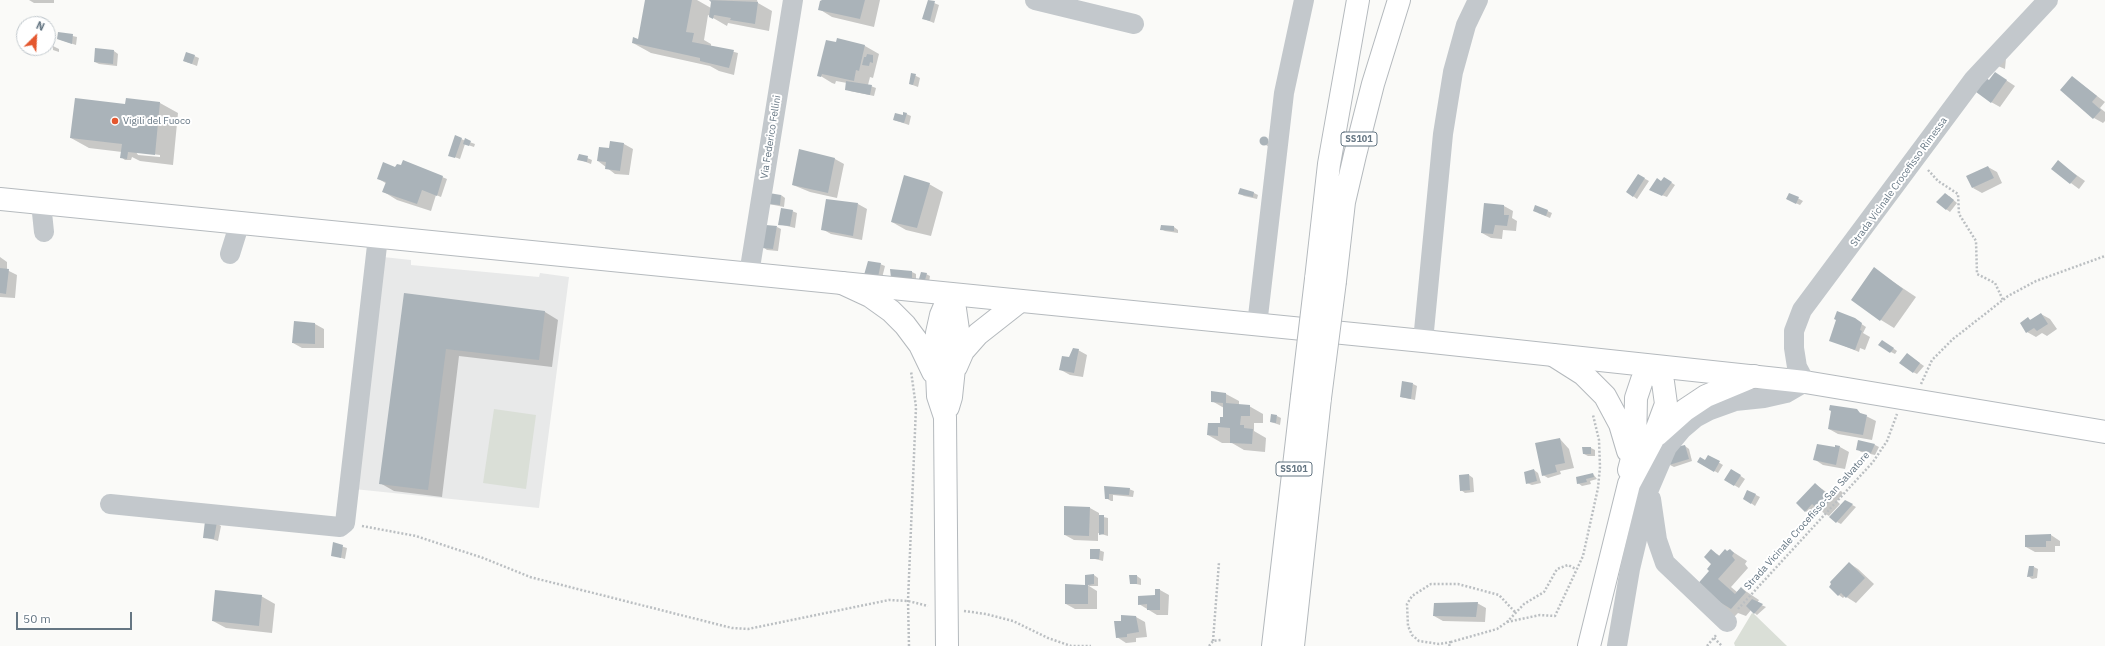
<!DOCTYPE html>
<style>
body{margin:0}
#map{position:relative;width:2105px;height:646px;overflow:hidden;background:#fafaf8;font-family:"IBM Plex Sans",sans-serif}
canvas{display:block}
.north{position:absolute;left:16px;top:16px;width:40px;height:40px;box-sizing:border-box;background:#fff;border:1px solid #c1c8cd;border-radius:50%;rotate:24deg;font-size:11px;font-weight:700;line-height:16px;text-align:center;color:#657683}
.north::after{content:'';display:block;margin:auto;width:14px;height:18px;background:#e4572e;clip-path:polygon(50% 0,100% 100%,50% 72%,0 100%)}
.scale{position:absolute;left:16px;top:612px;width:116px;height:18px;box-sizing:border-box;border:2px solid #657683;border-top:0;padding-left:5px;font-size:12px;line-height:14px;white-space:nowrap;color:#657683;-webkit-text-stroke:3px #fff;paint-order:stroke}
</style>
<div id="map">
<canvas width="2105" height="646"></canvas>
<div class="north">N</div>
<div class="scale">50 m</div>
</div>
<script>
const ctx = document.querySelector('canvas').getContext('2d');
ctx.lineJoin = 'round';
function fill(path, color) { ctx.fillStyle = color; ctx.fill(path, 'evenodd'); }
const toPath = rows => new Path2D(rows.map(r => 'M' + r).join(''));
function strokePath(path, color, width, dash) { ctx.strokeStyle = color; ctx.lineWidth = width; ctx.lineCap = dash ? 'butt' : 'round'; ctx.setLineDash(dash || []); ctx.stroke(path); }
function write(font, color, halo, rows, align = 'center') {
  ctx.font = font + ' "IBM Plex Sans",sans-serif'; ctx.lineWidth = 4; ctx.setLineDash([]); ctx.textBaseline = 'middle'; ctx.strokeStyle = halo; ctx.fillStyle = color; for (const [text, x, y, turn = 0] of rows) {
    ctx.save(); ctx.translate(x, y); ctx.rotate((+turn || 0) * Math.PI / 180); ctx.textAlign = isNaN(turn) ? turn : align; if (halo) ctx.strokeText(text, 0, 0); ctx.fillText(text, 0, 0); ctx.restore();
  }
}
fill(toPath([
 [383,257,411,260,411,265,539,277,540,273,569,277,539,508,354,489]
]), '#e8e9e9');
fill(toPath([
 [494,409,536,415,526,489,483,483],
 [1752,613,1754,614,1787,646,1735,646,1734,643]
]), '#dadfd7');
fill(toPath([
 [29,0,54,0,54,3,34,3],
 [646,0,697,0,711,8,712,0,757,0,758,3,772,11,769,31,728,23,727,26,708,15,704,40,711,44,711,46,738,53,734,75,719,71,710,66,651,53,633,43,639,40],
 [822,0,880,0,874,27,832,17,819,9],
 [929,1,939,5,934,23,924,19],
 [59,33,77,37,76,45,58,39],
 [838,40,865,46,879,54,873,78,870,77,868,85,876,88,874,96,850,91,846,89,847,83,836,81,835,84,832,83,819,75],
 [53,46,59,49,59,52,53,50],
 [114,51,118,54,117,66,99,64,95,62],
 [187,53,199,58,197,66,184,61],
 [2006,58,2005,69,1998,66],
 [1995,73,2015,86,2000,107,1991,102,1990,81],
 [912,74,920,78,918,87,910,84],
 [2072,77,2105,102,2100,108,2105,112,2105,121,2103,123,2094,118,2061,90],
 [127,99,160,103,178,113,173,165,140,161,132,157,131,160,125,160,121,157,122,152,89,148,71,138,126,105],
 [136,152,160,155,160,157,138,155],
 [904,113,911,116,909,125,894,120,903,116],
 [1264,138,1272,144,1269,147,1260,141],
 [461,139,475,144,474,147,465,144,460,159,449,155],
 [624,144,633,149,629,175,615,174,598,161,610,149],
 [800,150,835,159,844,164,837,198,810,192,793,185],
 [580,155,592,160,591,164,578,159],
 [404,161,447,179,441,197,436,195,431,211,397,200,384,192,387,184,379,179,402,167],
 [2058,162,2085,181,2079,189,2052,169],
 [1988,167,1997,172,2002,183,1982,193,1973,188],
 [1638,175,1649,181,1637,199,1633,196],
 [1664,178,1675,185,1667,197,1654,192],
 [929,184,943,192,931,236,906,230,892,222],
 [1240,190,1254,193,1258,195,1257,199,1244,196,1240,194],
 [1790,194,1803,201,1800,205,1791,201],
 [781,195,785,198,784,207,769,204],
 [1949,196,1957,203,1950,212,1946,209],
 [858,204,867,209,862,240,831,234,822,229],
 [1485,204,1504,206,1513,211,1512,218,1517,221,1516,231,1503,230,1502,239,1491,238,1482,233],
 [1536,206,1552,213,1550,218,1538,213],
 [792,211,797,213,795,228,779,224],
 [1161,226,1174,227,1178,230,1178,233,1165,231,1161,229],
 [777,227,781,229,778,251,767,250,763,247],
 [0,257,7,262,7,270,17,275,15,298,0,297],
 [880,264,885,266,882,278,865,274],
 [1874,269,1916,297,1894,328,1881,320],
 [912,272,916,274,916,282,897,279],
 [926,274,930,276,929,282,920,278],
 [405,294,545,312,558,320,552,367,459,356,442,497,394,491,380,483],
 [2041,314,2050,319,2057,329,2047,336,2042,333,2036,337,2027,332,2028,319,2031,320],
 [1854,319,1866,327,1863,333,1870,337,1865,350,1860,348,1859,352,1830,340],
 [315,324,324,329,324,348,302,348,293,343],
 [1886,343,1897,351,1895,354,1891,352],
 [1078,350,1087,355,1083,377,1070,375,1061,370],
 [1911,357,1924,366,1917,374,1913,372],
 [1413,384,1417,386,1415,400,1401,397],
 [1226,394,1239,401,1239,405,1249,406,1263,414,1263,423,1254,423,1254,431,1266,438,1265,452,1244,450,1232,443,1222,443,1208,435,1208,424,1221,424,1224,418,1224,408,1212,401],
 [1858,412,1876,421,1872,440,1838,434,1829,429],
 [1277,416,1281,418,1280,425,1271,422],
 [1560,439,1569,449,1574,468,1560,471,1561,474,1548,478,1543,475],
 [1858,442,1875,445,1879,447,1875,455,1861,452,1857,449],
 [1685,446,1689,449,1692,461,1674,467,1670,465],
 [1840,447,1849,452,1845,469,1823,465,1814,459],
 [1591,448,1595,450,1595,456,1588,456,1584,454],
 [1708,456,1723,465,1718,473,1699,462,1705,461],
 [1534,470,1538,473,1541,483,1532,485,1527,483],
 [1732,470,1745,479,1739,488,1726,480],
 [1593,474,1597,479,1590,481,1591,484,1582,486,1578,483],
 [1469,475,1473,478,1474,492,1465,493,1461,490],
 [1815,484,1829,494,1839,489,1843,493,1837,501,1840,504,1829,516,1819,510,1814,516,1805,511],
 [1105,488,1129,489,1134,491,1133,497,1113,495,1113,501,1111,501,1106,498],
 [1748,491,1760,497,1755,506,1744,498],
 [1845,501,1856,507,1841,524,1837,522],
 [1090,508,1099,513,1099,516,1108,518,1108,536,1098,533,1098,541,1074,540,1065,535],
 [216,523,221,526,218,541,204,537],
 [2051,535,2060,541,2060,546,2055,546,2055,552,2035,552,2026,547],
 [334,544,347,548,345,559,332,555],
 [1099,550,1104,552,1103,561,1091,558],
 [1730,550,1747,561,1745,564,1748,568,1731,587,1737,592,1741,588,1759,600,1757,603,1766,607,1757,615,1751,610,1746,616,1738,613,1733,618,1720,610,1710,571,1713,564,1712,551,1720,556],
 [1849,563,1858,569,1874,584,1856,603,1845,596,1843,598,1839,595,1830,587],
 [2034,567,2038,569,2037,578,2032,579,2028,576],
 [1094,575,1098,578,1098,586,1089,586,1097,591,1097,609,1075,609,1066,604,1066,585,1089,586,1086,584,1086,576],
 [1137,576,1141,579,1141,585,1131,583],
 [1156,590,1160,590,1169,595,1168,615,1157,615,1139,604,1156,596],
 [261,596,275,604,272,633,226,628,213,621],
 [1477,603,1486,608,1485,622,1443,621,1434,616],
 [1136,617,1145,622,1147,637,1136,638,1136,642,1126,643,1117,637,1122,622]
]), '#0003');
fill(toPath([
 [645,0,692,0,686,32,694,33,692,42,734,50,729,68,700,61,700,58,632,43,633,37,638,39],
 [709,0,758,2,755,24,730,20,731,18,714,15,713,19,709,17,711,2],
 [822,0,865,0,860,19,818,10,820,1],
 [928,0,935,1,930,21,922,19],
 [58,32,73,34,72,44,57,39],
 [837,38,865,45,859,71,856,70,854,81,822,74,821,77,817,76,826,40,836,42],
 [95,48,114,50,113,64,94,62],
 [186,52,195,55,192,64,183,61],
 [867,54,873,55,873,63,870,62,869,66,862,65,864,57,866,57],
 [1995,72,2007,80,1991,103,1972,89,1982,75,1989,80],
 [911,73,916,74,913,85,909,84],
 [2072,76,2097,96,2092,102,2101,110,2093,119,2060,90],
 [846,81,872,85,870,95,845,90],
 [75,98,125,104,126,98,160,102,155,155,128,152,127,159,120,158,122,144,70,138],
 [903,112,907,113,904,123,893,120,895,113,903,115],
 [455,135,462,138,455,158,448,156],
 '1259.5 141a4.5 4.5 0 1 1 9 0a4.5 4.5 0 1 1-9 0Z',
 [465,138,471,141,469,146,463,144],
 [610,141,624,143,620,171,605,169,606,162,597,161,599,147,609,148],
 [799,149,835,158,828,193,792,185],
 [579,154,588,156,587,162,577,160],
 [403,160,443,176,437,196,422,190,417,204,382,192,386,182,377,179,383,162,395,167,397,164,401,165],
 [2058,160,2077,176,2070,184,2051,169],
 [1988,166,1994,178,1972,188,1966,176],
 [1638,174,1645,178,1633,197,1626,192],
 [904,175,930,183,917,228,891,222],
 [1664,177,1672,182,1662,196,1649,190,1657,178,1661,181],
 [1240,188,1254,192,1253,197,1238,194],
 [769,193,781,195,780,205,768,204],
 [1789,193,1799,197,1796,204,1786,199],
 [1945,193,1954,200,1946,210,1936,202],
 [826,199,858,203,853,236,821,230],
 [1484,203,1504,205,1504,215,1509,215,1507,226,1495,225,1493,234,1481,233],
 [1535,205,1548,210,1546,216,1533,211],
 [781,208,793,210,790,226,778,225],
 [766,225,777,226,773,249,762,248],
 [1161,225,1174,226,1174,231,1160,230],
 [868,261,881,263,878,277,864,275],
 [1874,267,1903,289,1880,321,1851,300],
 [0,268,9,269,6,294,0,293],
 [890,269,912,271,912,280,891,278],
 [921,272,927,273,925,280,919,279],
 [404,293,545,311,539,360,446,349,428,490,379,484],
 [1837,311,1855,318,1862,323,1860,330,1862,331,1855,350,1829,341,1836,320,1834,319],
 [2041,313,2048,324,2037,331,2034,328,2026,333,2020,323,2028,317,2030,320],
 [294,321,315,323,315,344,292,343],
 [1882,340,1894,348,1890,353,1878,345],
 [1073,348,1079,349,1074,373,1059,370,1062,356,1069,357],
 [1907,353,1920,363,1913,373,1899,363],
 [1402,381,1413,383,1411,399,1400,397],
 [1211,391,1226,393,1226,403,1250,405,1250,416,1241,416,1240,425,1244,425,1244,428,1253,429,1252,444,1230,443,1230,428,1218,427,1218,436,1207,435,1208,423,1220,423,1220,417,1223,417,1223,403,1211,402],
 [1830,405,1857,409,1860,413,1867,415,1863,435,1828,429,1831,411,1829,410],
 [1271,414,1277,415,1276,423,1270,422],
 [1560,438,1565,463,1555,465,1557,472,1542,476,1535,443],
 [1858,440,1875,444,1871,453,1856,450],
 [1817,444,1835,447,1835,445,1840,446,1836,465,1813,460],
 [1685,445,1689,459,1669,465,1676,447],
 [1582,447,1591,447,1591,454,1583,454],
 [1708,455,1720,461,1714,472,1697,462,1700,457,1705,460],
 [1534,469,1537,481,1526,484,1524,472],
 [1731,469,1741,475,1734,486,1724,480],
 [1593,473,1594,477,1586,479,1587,482,1577,484,1576,477],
 [1469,474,1470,490,1460,491,1459,475],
 [1815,483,1827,494,1834,486,1840,490,1820,511,1812,504,1805,512,1796,503],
 [1104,486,1130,488,1129,495,1109,494,1109,499,1105,499],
 [1747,490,1756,494,1751,504,1743,499],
 [1845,500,1853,504,1836,523,1829,517],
 [1064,506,1090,507,1089,536,1064,535],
 [1099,515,1104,515,1104,534,1099,535],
 [205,521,217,522,214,539,203,538],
 [2051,534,2051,541,2046,541,2046,547,2025,547,2025,535],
 [333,542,343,545,341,558,331,556],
 [1090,549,1100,549,1099,559,1090,559],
 [1711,549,1719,556,1725,549,1727,551,1730,549,1734,553,1732,556,1735,560,1718,579,1735,594,1741,587,1746,592,1731,609,1695,587,1709,571,1707,569,1711,564,1704,557],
 [1849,562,1865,578,1846,598,1841,593,1838,596,1829,587,1831,584,1830,582],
 [2029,566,2034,566,2033,576,2027,577],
 [1094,574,1094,584,1088,585,1088,604,1065,604,1065,584,1085,585,1085,575],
 [1129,575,1137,575,1137,584,1130,584],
 [1155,589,1160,589,1160,610,1147,610,1147,604,1138,605,1138,596,1155,595],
 [215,590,262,595,259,626,212,621],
 [1752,599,1763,604,1754,614,1746,606],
 [1478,602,1476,617,1433,616,1434,603],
 [1121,615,1136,616,1139,632,1127,634,1127,637,1116,638,1114,621,1121,621]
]), '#aab3b9');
const major = toPath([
 [0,199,1423,341,1805,382,2105,432]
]);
const highway = toPath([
 [1316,279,1329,164,1358,0],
 [1335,281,1344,202,1355,155,1373,84,1399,0],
 [842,283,870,296,891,311,905,325,920,345,933,372],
 [1553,355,1583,374,1605,396,1620,424,1628,451],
 [956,367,963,351,978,334,1020,301],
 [948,407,951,397,958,330,955,309,950,294],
 [1657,435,1685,410,1706,396,1754,376],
 [947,646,945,417,938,396,936,351,937,333,941,315,950,294],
 [1273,646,1302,397],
 [1293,646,1320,398],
 [1589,646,1629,484,1653,439,1666,404,1663,382,1651,366,1642,380,1636,398,1635,447,1629,470]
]);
strokePath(major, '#b5babe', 24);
strokePath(highway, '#b4b9bd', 24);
strokePath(toPath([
 [1928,170,1938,181,1958,194,1959,214,1976,241,1977,274,1995,283,2003,300],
 [1921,384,1932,360,1953,339,2008,296,2036,281,2105,256],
 [362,526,416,536,483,558,530,577,732,628,748,629,889,600,908,601,928,606],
 [1738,609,1873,462,1887,441,1897,414],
 [964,611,986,614,1013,621,1048,638,1071,646,1091,646],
 [1507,622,1540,615,1555,616,1583,556,1598,488,1600,467,1599,440,1593,415],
 [1714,638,1722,646],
 [1213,641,1219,562],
 [1451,642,1439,644,1419,641,1412,635,1408,626,1407,604,1412,596,1431,584,1458,584,1499,595,1515,612],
 [909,646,908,601,916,407,911,371],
 [1209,646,1213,641,1221,640],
 [1449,646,1451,642,1497,629,1507,622,1524,604,1544,592,1557,569,1568,565,1576,569],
 [1707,646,1717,634]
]), '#bbbfc2', 2.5, [2, 2]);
strokePath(toPath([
 [1035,0,1134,24],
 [41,203,44,232],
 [230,254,240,222],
 [749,274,793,0],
 [1257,325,1284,93,1304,0],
 [1423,341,1443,134,1453,72,1466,25,1478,0],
 [1651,499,1657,540,1665,563,1727,622],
 [110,504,340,527,345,523,378,237],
 [1617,646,1630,569,1649,489,1667,447,1682,429,1695,418,1710,410,1735,401,1764,398,1786,393,1805,382,1797,367,1794,348,1794,331,1802,310,1974,79,2048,0]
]), '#c3c8cc', 20);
strokePath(major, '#fff', 22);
strokePath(highway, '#fff', 22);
const highwayBridge = toPath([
 [1302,397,1316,279],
 [1320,398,1335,281]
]);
strokePath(highwayBridge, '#b4b9bd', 24, []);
strokePath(highwayBridge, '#fff', 22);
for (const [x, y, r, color] of [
 [115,121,4,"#e4572e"]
]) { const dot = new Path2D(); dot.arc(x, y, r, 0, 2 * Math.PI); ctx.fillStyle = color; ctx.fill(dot); strokePath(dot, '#fff', 1.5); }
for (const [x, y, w] of [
 [1359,139,36],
 [1294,469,36]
]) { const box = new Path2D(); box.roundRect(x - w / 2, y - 7, w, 14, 3); ctx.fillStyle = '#fff'; ctx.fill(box); strokePath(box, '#657683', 1); }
write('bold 9px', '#657683', null, [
 ["SS101",1359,139],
 ["SS101",1294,469]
]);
write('10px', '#657683', '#fff', [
 ["Vigili del Fuoco",123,121]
], 'left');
write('10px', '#657683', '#fff', [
 ["Via Federico Fellini",771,137,-81],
 ["Strada Vicinale Crocefisso Rimessa",1899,182,-54],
 ["Strada Vicinale Crocefisso-San Salvatore",1807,521,-48]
]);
</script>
